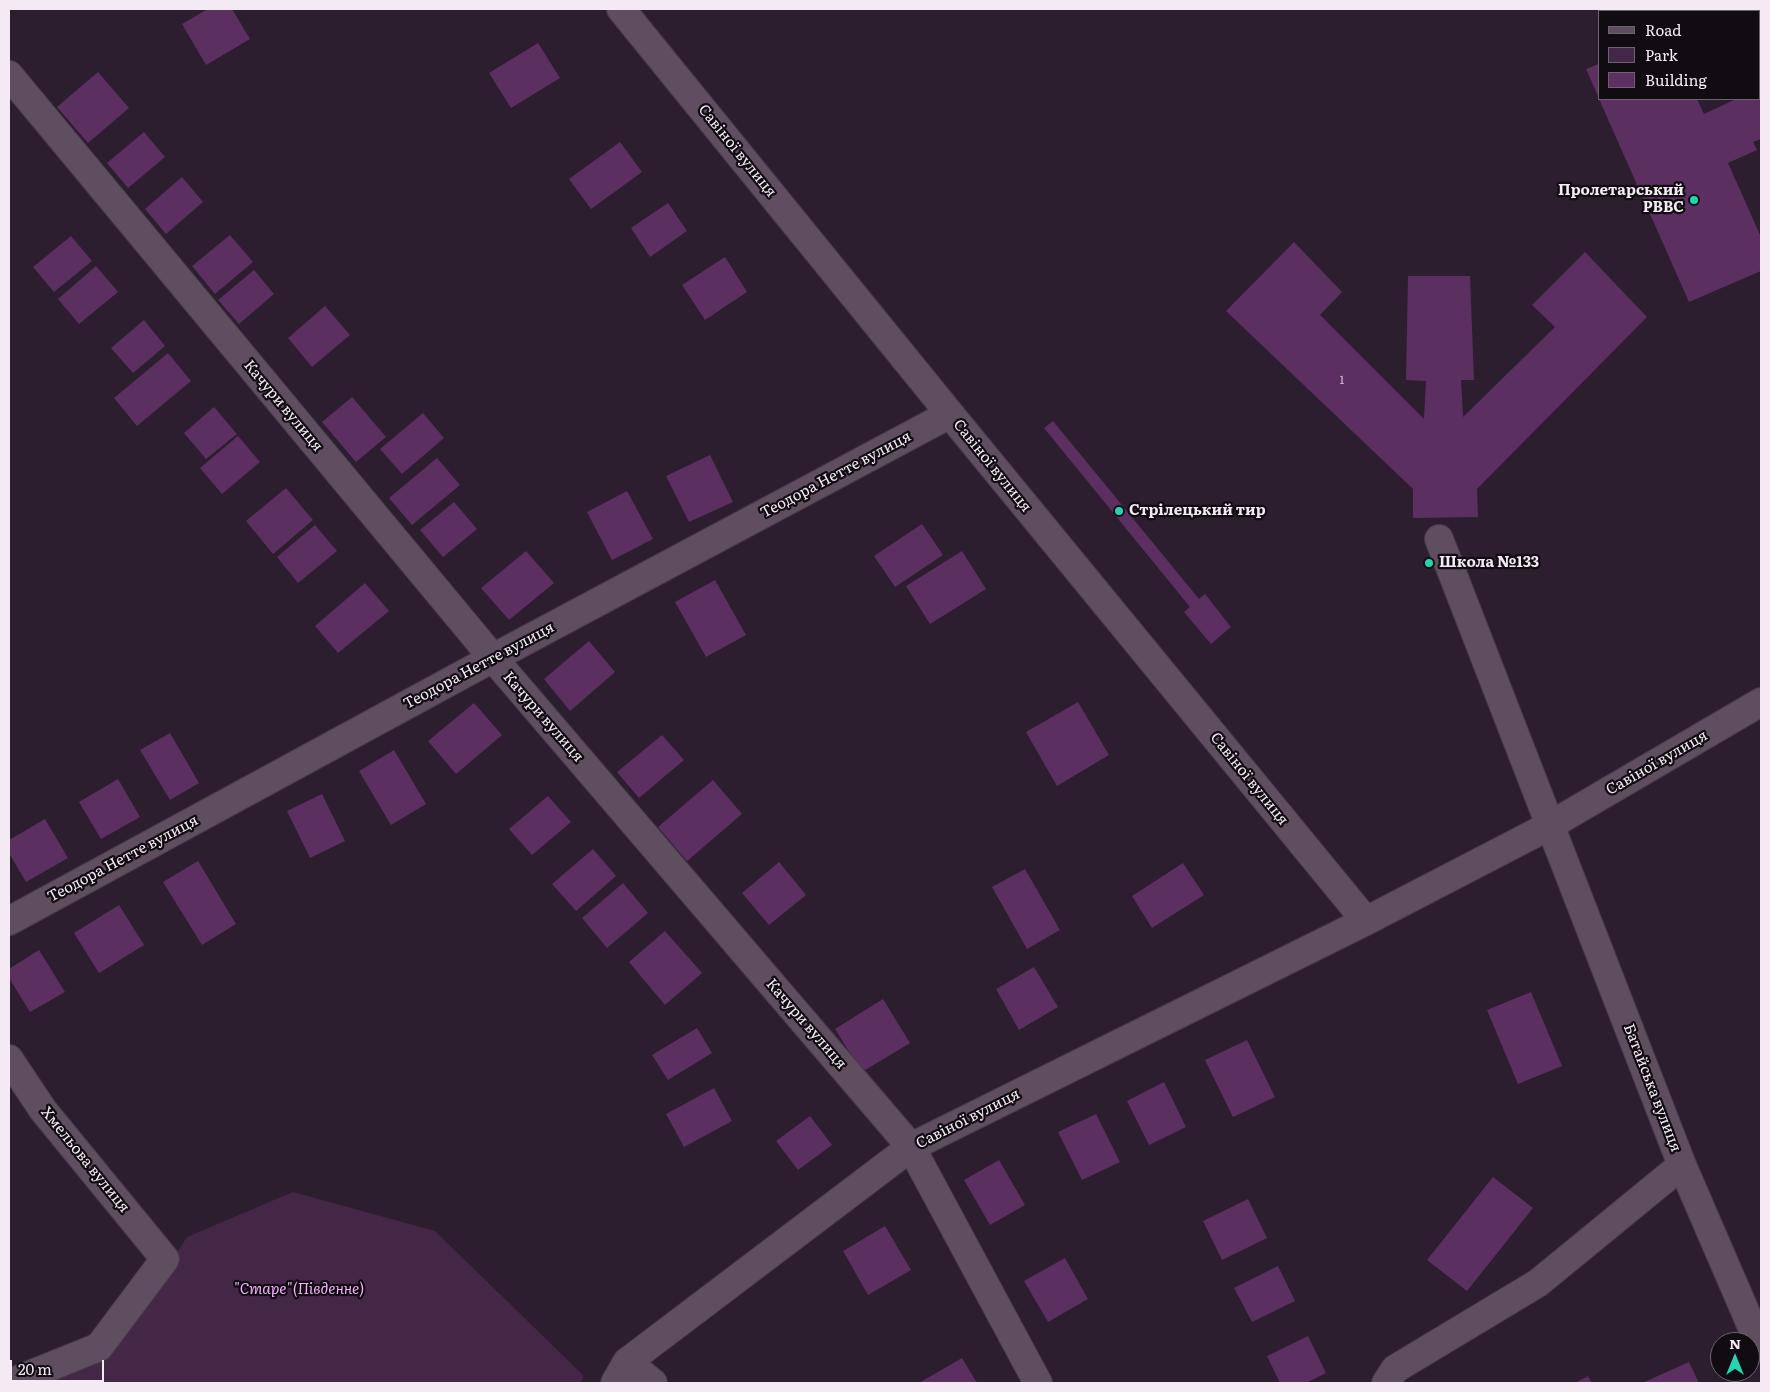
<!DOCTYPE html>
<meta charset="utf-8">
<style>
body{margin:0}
#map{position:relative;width:1770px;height:1392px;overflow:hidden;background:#2c1e2e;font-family:Literata,serif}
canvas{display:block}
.frame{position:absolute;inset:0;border:10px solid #f3eaf4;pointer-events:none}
.legend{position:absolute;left:1598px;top:10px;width:162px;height:90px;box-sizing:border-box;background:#110b12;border:1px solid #6b646c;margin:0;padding:6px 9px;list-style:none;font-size:15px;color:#f3eaf4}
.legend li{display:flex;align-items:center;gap:10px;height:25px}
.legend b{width:25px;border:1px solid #6b646c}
.north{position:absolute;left:1710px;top:1332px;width:50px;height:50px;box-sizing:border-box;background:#110b12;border:1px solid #6b646c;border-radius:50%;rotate:0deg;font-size:14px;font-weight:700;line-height:20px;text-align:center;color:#f3eaf4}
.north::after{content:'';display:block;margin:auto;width:18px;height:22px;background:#22d5af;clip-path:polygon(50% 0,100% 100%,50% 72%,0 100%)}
.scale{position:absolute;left:10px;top:1360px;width:94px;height:22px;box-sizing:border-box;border:2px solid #f3eaf4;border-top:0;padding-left:6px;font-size:15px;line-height:18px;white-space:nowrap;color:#f3eaf4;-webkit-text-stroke:4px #110b12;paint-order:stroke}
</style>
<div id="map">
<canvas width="1770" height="1392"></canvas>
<div class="frame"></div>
<ul class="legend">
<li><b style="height:6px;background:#5e4e5f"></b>Road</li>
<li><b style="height:14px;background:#442747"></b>Park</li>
<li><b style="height:14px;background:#5c2f61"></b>Building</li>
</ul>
<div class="north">N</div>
<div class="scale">20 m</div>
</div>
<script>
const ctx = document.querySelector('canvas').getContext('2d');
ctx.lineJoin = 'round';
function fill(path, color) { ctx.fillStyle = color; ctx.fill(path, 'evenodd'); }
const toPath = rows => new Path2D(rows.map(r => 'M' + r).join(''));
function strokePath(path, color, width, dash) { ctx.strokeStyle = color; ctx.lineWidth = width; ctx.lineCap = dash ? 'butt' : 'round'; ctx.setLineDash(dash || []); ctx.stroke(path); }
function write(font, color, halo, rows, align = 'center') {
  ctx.font = font + ' Literata,serif'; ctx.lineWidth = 4.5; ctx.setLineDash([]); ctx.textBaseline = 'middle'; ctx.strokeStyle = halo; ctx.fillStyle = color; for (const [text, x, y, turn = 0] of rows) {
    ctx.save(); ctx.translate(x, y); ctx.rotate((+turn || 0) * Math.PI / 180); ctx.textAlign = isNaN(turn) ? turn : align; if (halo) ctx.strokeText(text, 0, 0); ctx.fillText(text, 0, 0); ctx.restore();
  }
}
fill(toPath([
 [293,1192,435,1231,584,1376,580,1383,41,1383,109,1357,187,1237]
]), '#442747');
fill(toPath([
 [208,9,232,9,250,39,206,65,182,24],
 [538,43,560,78,511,108,489,73],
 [1599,64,1599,98,1586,69],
 [1761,64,1761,139,1753,142,1757,150,1728,163,1761,237,1761,271,1689,302,1599,99,1697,99,1704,114,1734,100,1734,99,1759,99,1759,65],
 [98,72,129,108,88,143,57,107],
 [144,132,165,157,128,188,107,163],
 [620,142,642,172,591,209,569,179],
 [182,177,203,202,166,234,145,209],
 [668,203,687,231,650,257,631,228],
 [230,235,253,262,215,294,192,266],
 [71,236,92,261,54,292,33,267],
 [1294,242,1342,292,1320,315,1424,419,1426,381,1406,380,1408,276,1470,276,1474,380,1461,380,1463,417,1555,327,1532,305,1585,252,1647,317,1477,489,1478,517,1413,518,1413,489,1226,311],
 [725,257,747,292,705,320,682,285],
 [96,266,118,292,79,324,58,299],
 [254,270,274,294,239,324,218,300],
 [325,306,350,335,312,367,288,338],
 [144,320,165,346,133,373,111,348],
 [168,353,191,381,137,426,114,398],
 [352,397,386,437,356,462,322,422],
 [214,407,237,434,206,459,184,433],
 [423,413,444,438,402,474,380,449],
 [1053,421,1199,599,1205,594,1231,627,1211,644,1184,612,1190,607,1044,428],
 [238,436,260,462,222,494,200,468],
 [710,455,733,502,689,522,666,476],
 [437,458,460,485,412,525,389,498],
 [286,488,313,520,273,554,246,521],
 [627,491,653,539,612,560,587,512],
 [454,502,477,529,443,557,420,530],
 [922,524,943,555,895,587,874,556],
 [315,525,337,551,298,583,277,557],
 [526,551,554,583,509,620,481,588],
 [962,551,986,589,930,624,906,586],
 [715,580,746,635,706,657,675,602],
 [365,583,389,611,338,653,315,626],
 [589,641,615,672,570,711,544,679],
 [1078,702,1109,755,1057,786,1026,732],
 [474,703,502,735,456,774,428,741],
 [170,733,199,783,170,800,140,750],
 [662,735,684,760,639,798,617,772],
 [394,750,426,804,391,825,359,771],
 [118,779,140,817,101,839,79,802],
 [713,780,742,814,687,861,658,827],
 [322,794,345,841,310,858,287,811],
 [548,796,571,822,532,855,509,829],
 [45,819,68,858,26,882,9,853,9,840],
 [593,849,616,876,576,911,552,884],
 [198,861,236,924,202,945,163,882],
 [779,862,806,895,769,925,742,893],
 [1183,863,1204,895,1152,928,1132,896],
 [1025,869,1060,930,1027,949,992,887],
 [623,883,648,913,607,948,582,918],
 [119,905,144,945,99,973,74,933],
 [665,931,702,973,665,1005,629,962],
 [39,950,65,992,30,1012,9,978,9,969],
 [1034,967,1058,1007,1019,1030,996,989],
 [1531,992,1562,1066,1518,1084,1487,1010],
 [883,999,910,1043,862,1072,835,1029],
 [697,1028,712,1053,668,1080,652,1055],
 [1247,1040,1275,1097,1233,1117,1205,1060],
 [1164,1082,1186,1127,1149,1145,1127,1101],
 [714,1088,732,1121,684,1147,666,1114],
 [1096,1114,1120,1162,1082,1180,1058,1132],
 [810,1116,832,1145,798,1170,776,1141],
 [999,1160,1025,1205,990,1225,964,1180],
 [1493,1177,1533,1208,1467,1291,1427,1260],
 [1248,1199,1267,1238,1222,1260,1203,1221],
 [885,1226,911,1270,868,1295,843,1251],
 [1065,1258,1088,1299,1048,1322,1024,1281],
 [1278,1266,1295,1301,1252,1322,1234,1288],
 [1308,1336,1326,1373,1306,1383,1280,1383,1267,1356],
 [962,1358,977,1383,919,1383],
 [1689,1362,1699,1383,1642,1383],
 [1588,1376,1592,1383,1575,1383]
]), '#5c2f61');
const minor = toPath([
 [621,9,950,414,1366,921],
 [9,75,493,658,911,1147,1038,1383],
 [1439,539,1682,1165,1761,1348],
 [9,921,493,658,950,414],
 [9,1059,43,1110,165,1259,99,1347,10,1383],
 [627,1362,653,1383],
 [615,1383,627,1362,911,1147,1366,921,1549,826,1761,702],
 [1386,1383,1395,1369,1538,1283,1682,1165]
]);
strokePath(minor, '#453a47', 30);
strokePath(minor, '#5e4e5f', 28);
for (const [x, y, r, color] of [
 [1694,200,5,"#22d5af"],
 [1119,511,5,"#22d5af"],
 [1429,563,5,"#22d5af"]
]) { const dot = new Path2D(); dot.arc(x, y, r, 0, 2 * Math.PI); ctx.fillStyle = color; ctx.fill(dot); strokePath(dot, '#110b12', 2); }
write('12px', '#cdbbcf', null, [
 ["1",1342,380]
]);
write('15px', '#f3eaf4', '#110b12', [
 ["Савіної вулиця",737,151,51],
 ["Качури вулиця",283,406,50],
 ["Савіної вулиця",992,466,51],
 ["Теодора Нетте вулиця",836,475,-28],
 ["Теодора Нетте вулиця",479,666,-28],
 ["Качури вулиця",543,717,49],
 ["Савіної вулиця",1657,763,-30],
 ["Савіної вулиця",1249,779,51],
 ["Теодора Нетте вулиця",123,859,-28],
 ["Качури вулиця",806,1024,49],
 ["Батайська вулиця",1652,1088,69],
 ["Савіної вулиця",968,1119,-27],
 ["Хмельова вулиця",85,1160,51]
]);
write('bold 15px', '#f3eaf4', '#110b12', [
 ["Пролетарський",1684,191,"right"],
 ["РВВС",1684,208,"right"],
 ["Стрілецький тир",1129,511],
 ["Школа №133",1439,563]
], 'left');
write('italic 15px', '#f4aefb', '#110b12', [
 ["\"Старе\"(Південне)",299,1290]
]);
</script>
